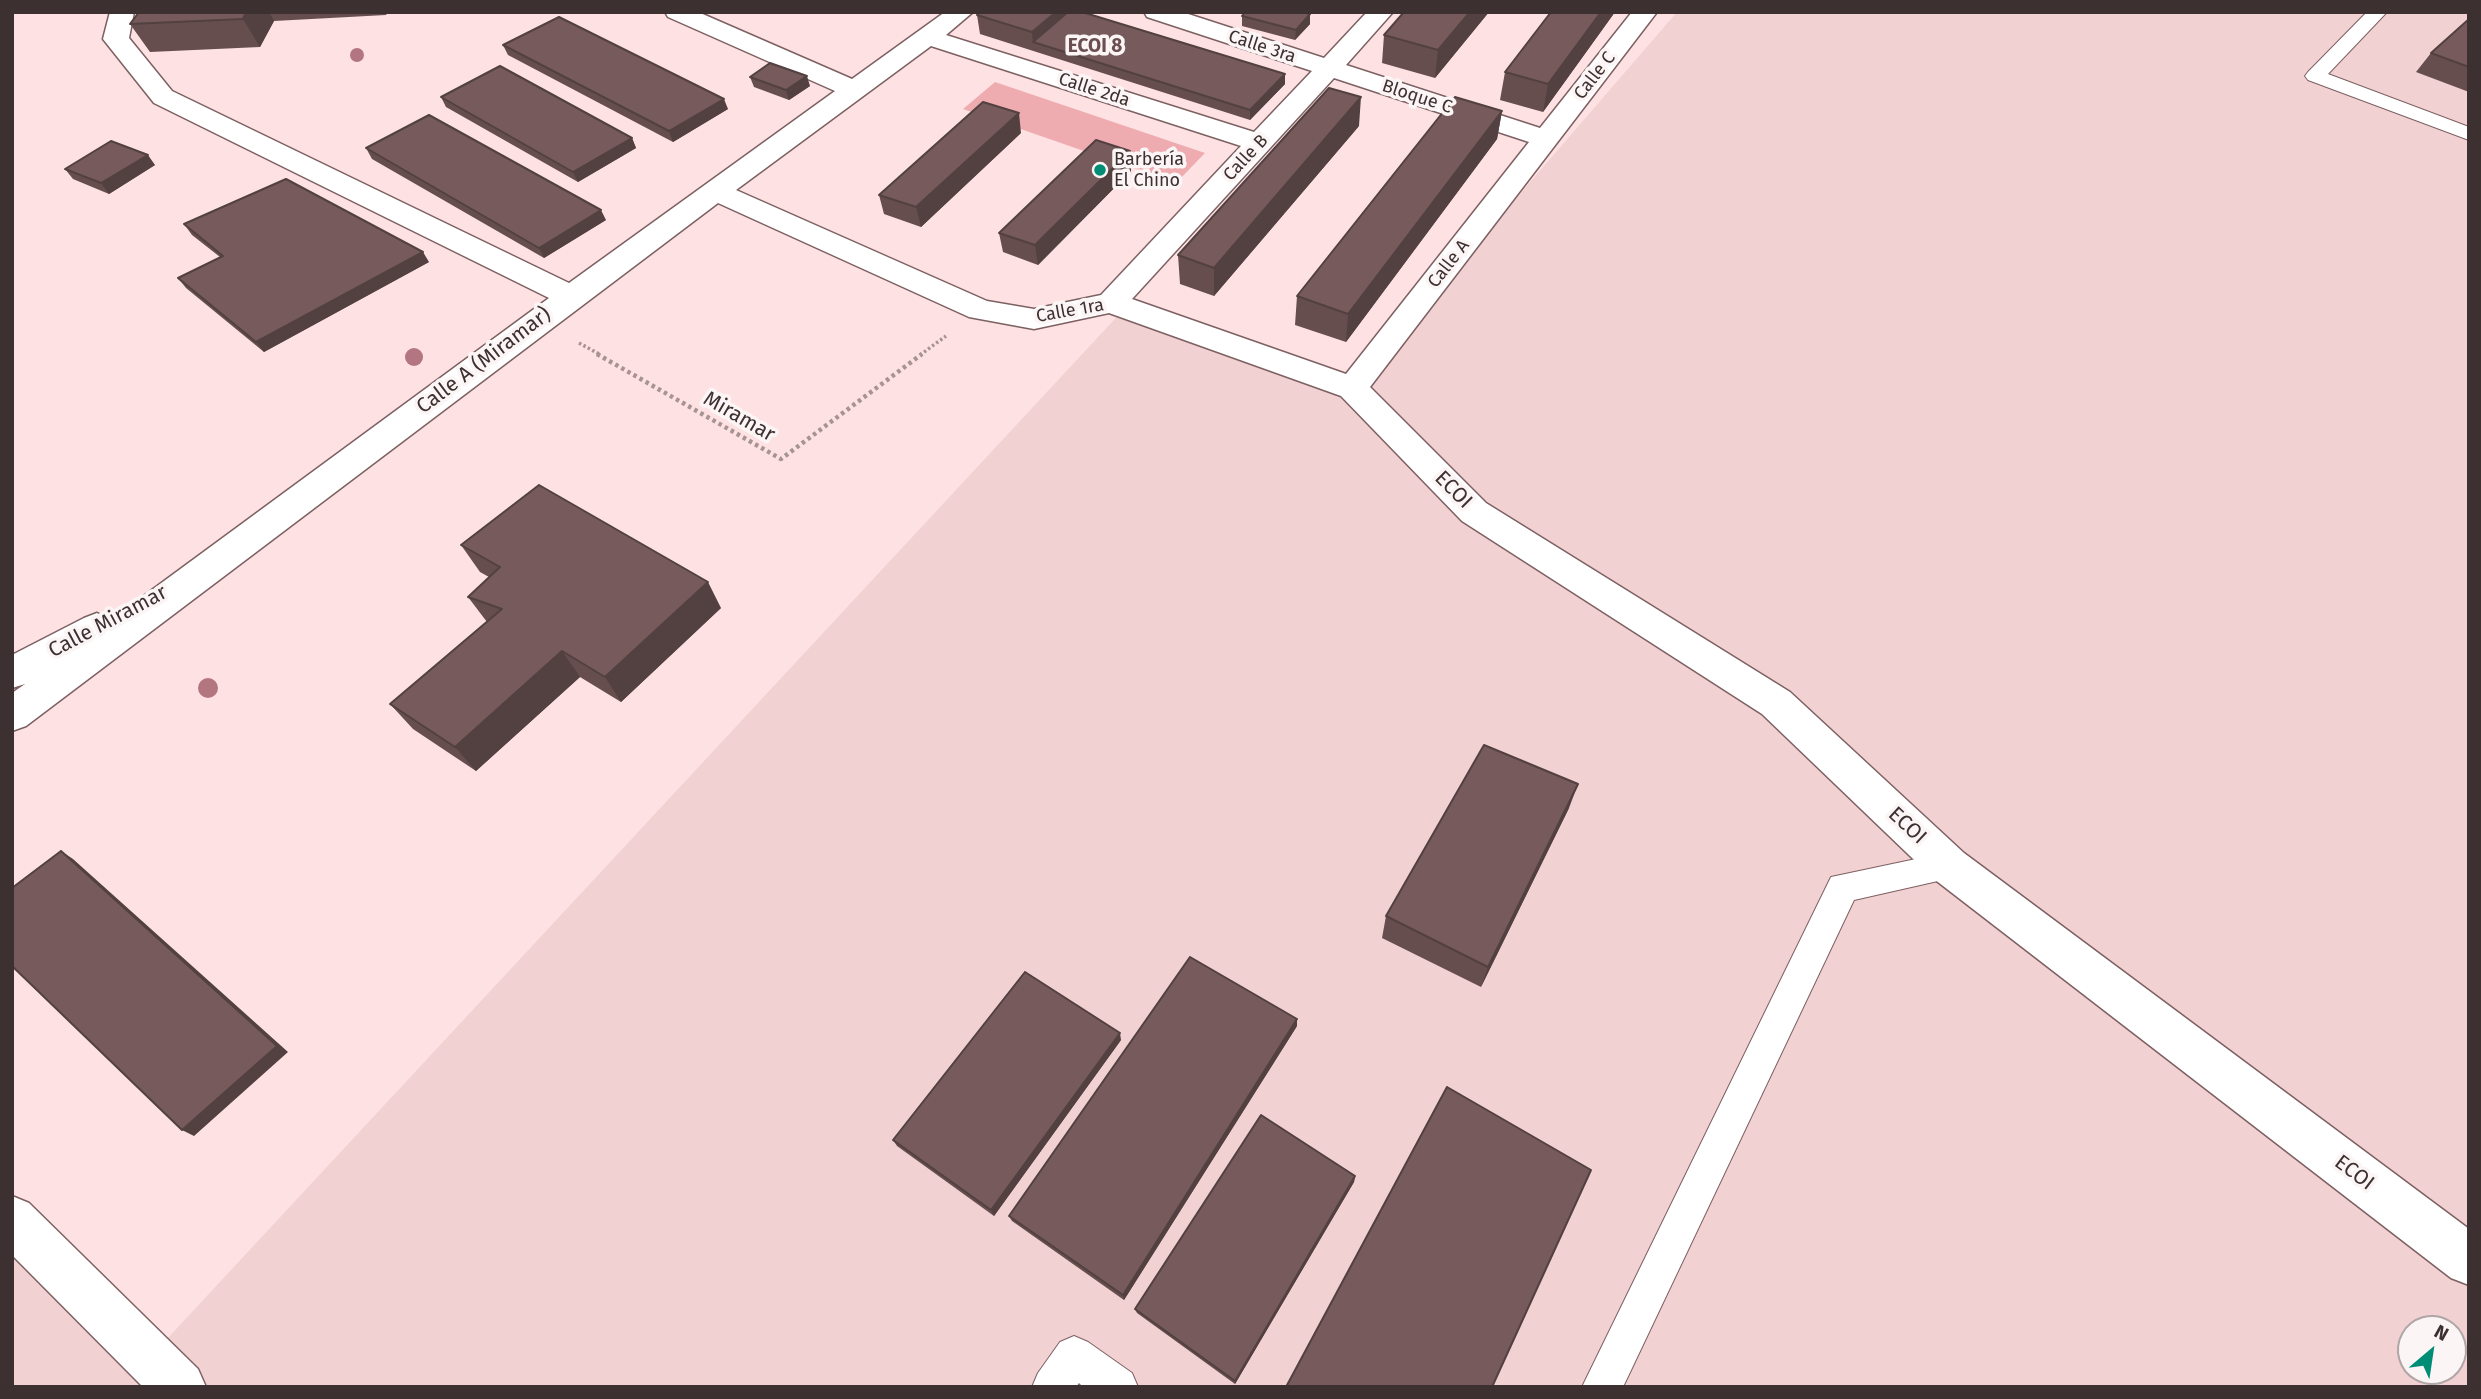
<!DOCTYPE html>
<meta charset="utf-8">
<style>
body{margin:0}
#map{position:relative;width:2481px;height:1399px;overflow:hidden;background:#fee2e3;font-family:"Fira Sans",sans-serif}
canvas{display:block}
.frame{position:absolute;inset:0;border:14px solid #3d3030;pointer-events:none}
.north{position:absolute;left:2397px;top:1315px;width:70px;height:70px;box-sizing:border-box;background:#fcf5f5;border:2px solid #b0a6a6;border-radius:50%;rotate:29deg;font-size:19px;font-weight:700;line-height:28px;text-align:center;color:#3d3030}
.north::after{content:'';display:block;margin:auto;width:24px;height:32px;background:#008d75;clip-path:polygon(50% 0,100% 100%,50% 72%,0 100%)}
</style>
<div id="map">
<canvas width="2481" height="1399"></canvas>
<div class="frame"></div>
<div class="north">N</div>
</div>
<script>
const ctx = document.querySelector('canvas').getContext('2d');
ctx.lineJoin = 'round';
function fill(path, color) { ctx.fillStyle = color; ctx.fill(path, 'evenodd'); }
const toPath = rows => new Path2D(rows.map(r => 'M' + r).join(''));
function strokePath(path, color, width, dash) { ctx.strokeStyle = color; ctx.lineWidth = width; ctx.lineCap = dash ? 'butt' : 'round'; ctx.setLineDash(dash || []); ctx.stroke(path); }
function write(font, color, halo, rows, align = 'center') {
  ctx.font = font + ' "Fira Sans",sans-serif'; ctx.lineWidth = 7; ctx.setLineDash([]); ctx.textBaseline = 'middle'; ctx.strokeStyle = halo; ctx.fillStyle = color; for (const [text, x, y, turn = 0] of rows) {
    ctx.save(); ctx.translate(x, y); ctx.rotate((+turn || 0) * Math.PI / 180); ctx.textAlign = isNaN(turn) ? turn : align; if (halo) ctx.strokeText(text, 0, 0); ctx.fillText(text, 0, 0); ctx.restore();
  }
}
fill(toPath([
 [1677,12,2469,12,2469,1387,12,1387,12,1219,152,1355,1125,308,1352,388],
 [2411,1329,2453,1329,2453,1371,2411,1371]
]), '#f2d1d3');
fill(toPath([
 [995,82,1205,153,1176,183,963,109]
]), '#eeacb0');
const service = toPath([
 [2367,12,2387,12,2328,74,2469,127,2469,140,2308,80,2305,76,2308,72,2367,12],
 [1949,852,1960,856,1965,866,1960,876,1854,900,1623,1387,1582,1387,1831,877,1949,852],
 [1074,1336,1088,1342,1132,1373,1138,1387,1083,1387,1079,1383,1076,1387,1032,1387,1038,1373,1060,1342,1074,1336]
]);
const minor = toPath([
 [110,12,134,12,129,38,172,91,569,283,835,91,668,17,665,12,698,12,852,79,945,12,973,12,946,35,1254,132,1312,71,1147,17,1144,12,1182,12,1324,58,1367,12,1393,12,1346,65,1540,128,1632,12,1657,12,1370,387,1486,503,1790,692,1964,853,2469,1229,2469,1285,2451,1278,1934,879,1762,714,1462,521,1341,396,1109,313,1034,329,969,317,718,203,26,726,12,731,12,693,25,684,12,688,12,655,84,618,97,613,111,620,549,298,154,103,103,39,110,12],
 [931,46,1241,146,1101,295,1034,309,987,301,736,190,931,46],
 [1334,78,1529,142,1346,374,1132,299,1334,78]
]);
const tertiary = toPath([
 [12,1196,29,1203,198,1369,206,1387,143,1387,12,1255,12,1196]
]);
strokePath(service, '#7d6062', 2);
strokePath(minor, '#7d6062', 3);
strokePath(tertiary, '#7d6062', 3);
strokePath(toPath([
 [579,343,601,355],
 [920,355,946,336]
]), '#a89393', 3.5, [2.5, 2.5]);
strokePath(toPath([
 [597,354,781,459,922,354]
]), '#a89393', 4.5, [3.5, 3.5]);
fill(service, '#fff');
fill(minor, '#fff');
fill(tertiary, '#fff');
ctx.fillStyle = '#b3757f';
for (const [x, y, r] of [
 [357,55,7],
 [414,357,9],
 [208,688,10]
]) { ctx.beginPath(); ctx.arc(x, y, r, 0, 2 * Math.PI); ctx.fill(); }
fill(toPath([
 [139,12,388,12,386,15,274,21,260,47,150,52,130,24],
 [1404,12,1489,12,1435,78,1382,63,1384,35],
 [1615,12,1543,112,1500,100,1505,72],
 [977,15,1285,84,1250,120,980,34],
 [1242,16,1310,24,1295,40,1242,26],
 [2469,19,2469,92,2416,72,2431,53],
 [503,45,728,109,673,142,508,55],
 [750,77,810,86,789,100,754,87],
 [441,97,632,138,636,148,578,182,446,107],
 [1502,111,1497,139,1346,342,1295,325,1297,296],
 [1359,126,1214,296,1180,284,1178,255],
 [1021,133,921,227,884,214,879,195],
 [366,148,606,220,544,258,372,159],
 [1130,151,1131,171,1038,265,1003,252,999,233],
 [155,165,109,194,73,179,65,169],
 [184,224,429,262,264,352,186,288,178,278,220,257,192,235],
 [461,545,721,608,621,702,580,677,476,771,413,729,390,704,487,622,468,597,489,577,480,572],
 [1569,808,1481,987,1382,938,1386,916],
 [1297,1026,1124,1300,1012,1221,1009,1216],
 [1121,1040,994,1216,897,1146,893,1140],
 [1355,1176,1354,1182,1235,1384,1137,1313,1135,1309]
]), '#664e4f');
fill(toPath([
 [246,12,269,12,274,21,260,47,243,19],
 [1056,12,1072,12,1033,42,1032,32],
 [1470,12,1489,12,1435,78,1438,50],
 [1601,12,1615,12,1543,112,1548,84],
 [1310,14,1310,24,1295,40,1296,30],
 [1285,74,1285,84,1250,120,1250,110],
 [807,76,810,86,789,100,786,90],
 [1361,97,1359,126,1214,296,1214,268],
 [724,99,728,109,673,142,669,131],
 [1502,111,1497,139,1346,342,1348,314],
 [1019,113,1021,133,921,227,916,207],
 [632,138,636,148,578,182,573,172],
 [1130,151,1131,171,1038,265,1035,245],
 [148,155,155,165,109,194,101,183],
 [601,210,606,220,544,258,539,248],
 [423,252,429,262,264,352,256,342],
 [708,582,721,608,621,702,605,677],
 [562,651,580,677,476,771,455,747],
 [1578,784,1569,808,1481,987,1488,967],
 [61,851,73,859,288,1052,194,1136,182,1130],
 [1297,1019,1297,1026,1124,1300,1123,1295],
 [1120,1033,1121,1040,994,1216,991,1210],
 [1355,1176,1354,1182,1235,1384,1235,1381]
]), '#534040');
const building = toPath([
 [139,12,246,12,243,19,130,24,139,12],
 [980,12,1056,12,1032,32,977,15,980,12],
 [1068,12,1082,12,1285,74,1250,110,1033,42,1068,12],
 [1245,12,1302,12,1310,14,1296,30,1242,16,1245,12],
 [1404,12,1470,12,1438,50,1384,35,1404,12],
 [1551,12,1601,12,1548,84,1505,72,1551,12],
 [559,17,724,99,669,131,503,45,559,17],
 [2469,19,2469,67,2431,53,2469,19],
 [770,63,807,76,786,90,750,77,770,63],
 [500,66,632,138,573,172,441,97,500,66],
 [1329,88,1361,97,1214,268,1178,255,1329,88],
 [1455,97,1502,111,1348,314,1297,296,1455,97],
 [983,102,1019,113,916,207,879,195,983,102],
 [429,115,601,210,539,248,366,148,429,115],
 [1096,140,1130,151,1035,245,999,233,1096,140],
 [111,141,148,155,101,183,65,169,111,141],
 [286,179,423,252,256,342,178,278,223,256,184,224,286,179],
 [539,485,708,582,605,677,562,651,455,747,390,704,502,609,468,597,500,567,461,545,539,485],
 [1484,745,1578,784,1488,967,1386,916,1484,745],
 [61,851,277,1046,182,1130,12,966,12,888,61,851],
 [1190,957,1297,1019,1123,1295,1009,1216,1190,957],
 [1025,972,1120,1033,991,1210,893,1140,1025,972],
 [1447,1087,1591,1170,1492,1387,1286,1387,1447,1087],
 [1261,1115,1355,1176,1235,1381,1135,1309,1261,1115]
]);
fill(building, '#775b5c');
strokePath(building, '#534040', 2);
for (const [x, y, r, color] of [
 [1100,170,7,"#008d75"]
]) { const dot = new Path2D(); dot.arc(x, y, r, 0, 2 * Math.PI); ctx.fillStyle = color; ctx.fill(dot); strokePath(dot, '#fcf5f5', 2.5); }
write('18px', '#3d3030', '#fcf5f5', [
 ["Calle 3ra",1262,47,18],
 ["Calle C",1595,76,-52],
 ["Calle 2da",1094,90,18],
 ["Bloque C",1417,97,18],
 ["Calle B",1246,158,-47],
 ["Calle A",1449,264,-52],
 ["Calle 1ra",1070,311,-10]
]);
write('18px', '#3d3030', '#fcf5f5', [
 ["Barbería",1114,160],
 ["El Chino",1114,181]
], 'left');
write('bold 19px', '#6a4e50', '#fcf5f5', [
 ["ECOI 8",1095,47]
]);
write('21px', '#3d3030', '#fcf5f5', [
 ["Calle A (Miramar)",484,361,-37],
 ["Miramar",739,417,30],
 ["ECOI",1453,490,45],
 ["Calle Miramar",108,622,-28],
 ["ECOI",1907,826,43],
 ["ECOI",2354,1173,37]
]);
</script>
